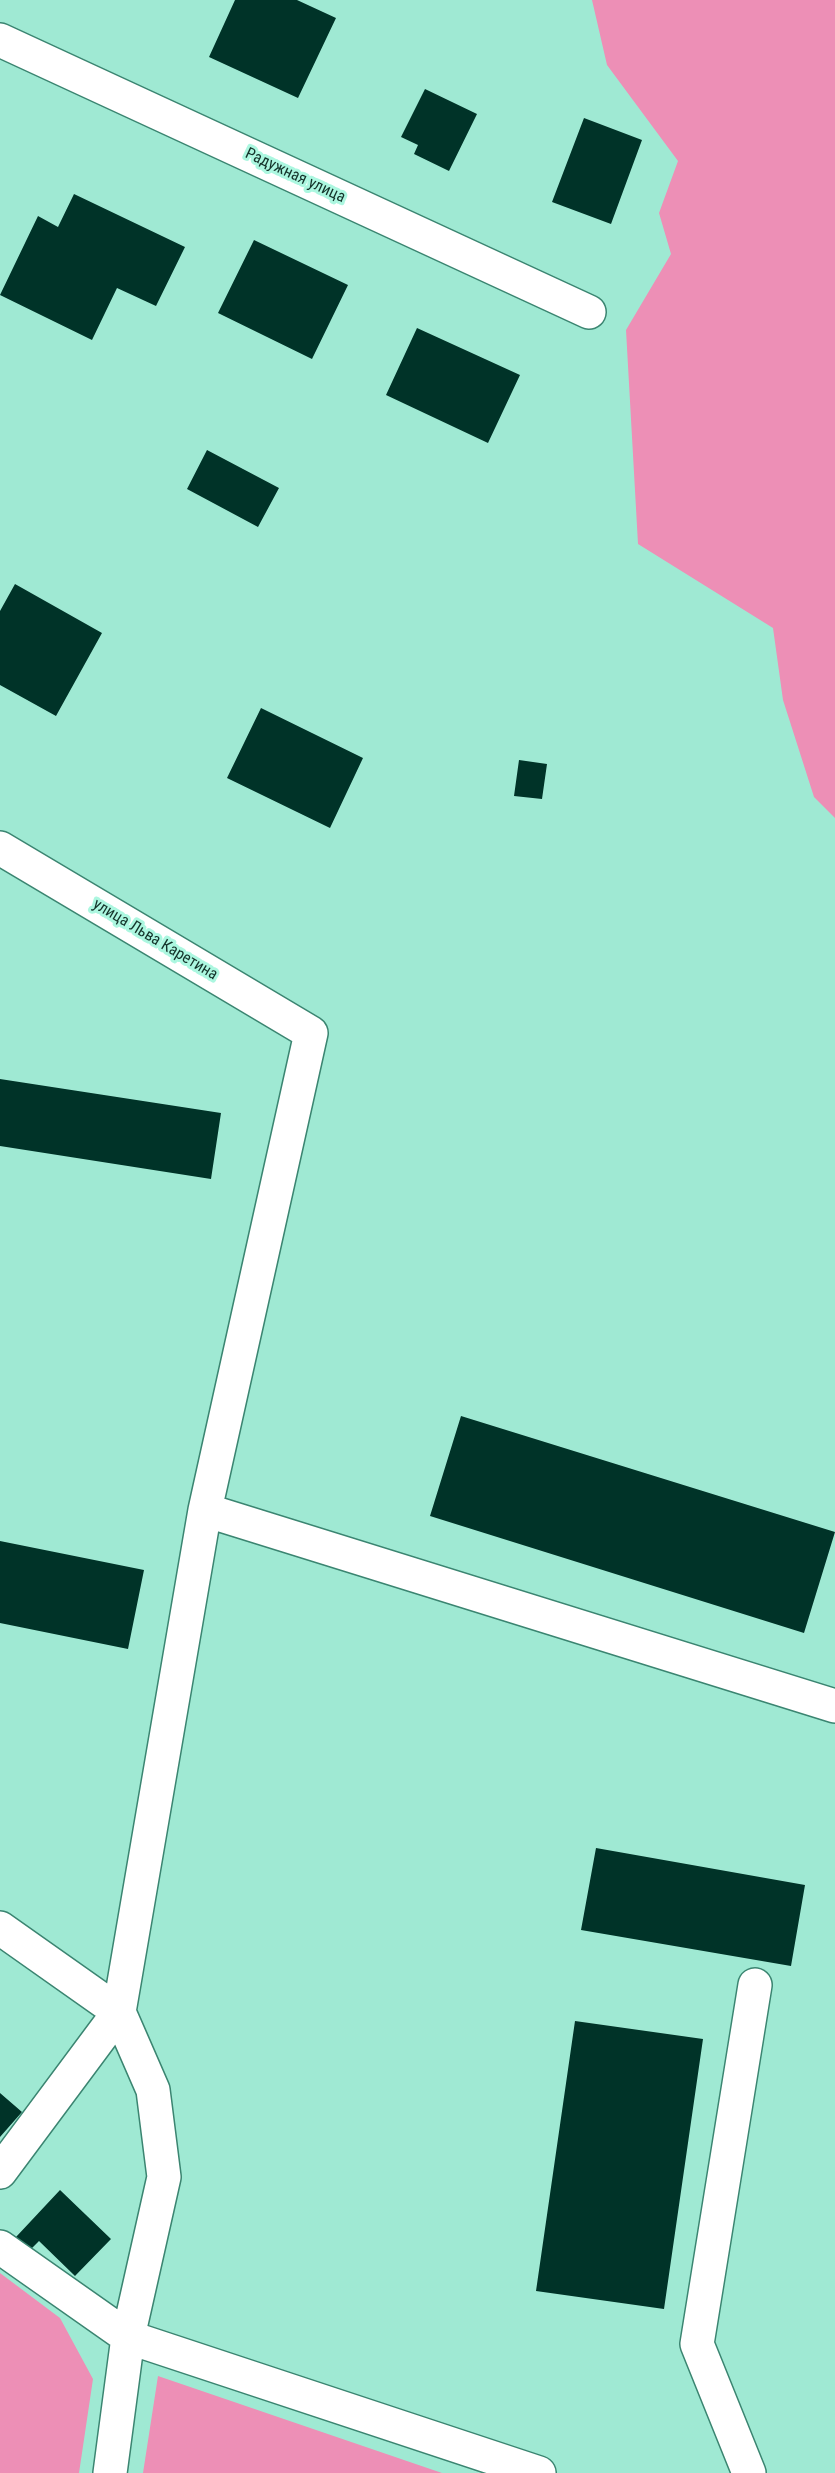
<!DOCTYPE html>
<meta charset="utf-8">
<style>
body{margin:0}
canvas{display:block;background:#9fe9d3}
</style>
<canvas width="835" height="2473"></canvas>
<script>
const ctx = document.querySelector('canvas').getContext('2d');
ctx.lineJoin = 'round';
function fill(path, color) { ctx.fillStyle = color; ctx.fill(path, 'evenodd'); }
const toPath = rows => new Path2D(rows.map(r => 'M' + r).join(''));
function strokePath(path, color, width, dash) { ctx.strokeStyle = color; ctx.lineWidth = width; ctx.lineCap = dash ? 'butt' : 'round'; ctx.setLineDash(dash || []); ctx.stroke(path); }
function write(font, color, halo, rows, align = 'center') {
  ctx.font = font + ' "Roboto Condensed",sans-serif'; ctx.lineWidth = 6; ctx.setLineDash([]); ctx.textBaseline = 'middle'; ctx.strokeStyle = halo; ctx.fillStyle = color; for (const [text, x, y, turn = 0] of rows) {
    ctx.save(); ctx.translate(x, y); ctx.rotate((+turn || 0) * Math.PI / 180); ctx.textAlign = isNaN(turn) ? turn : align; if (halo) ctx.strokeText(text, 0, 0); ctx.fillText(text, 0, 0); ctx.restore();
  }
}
fill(toPath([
 [592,0,835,0,835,818,814,797,783,700,773,628,638,544,626,330,671,254,659,213,678,161,607,65],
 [0,2273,60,2318,93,2379,79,2473,0,2473],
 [158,2376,442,2473,143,2473]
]), '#ed8fb6');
fill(toPath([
 [235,0,297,0,336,18,298,98,209,57],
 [425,89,477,114,449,171,414,154,418,145,401,137],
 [584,118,642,140,611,224,552,202],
 [74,194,185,247,156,306,117,288,92,340,0,295,38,216,58,227],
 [254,240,348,285,312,359,218,313],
 [417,328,520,375,488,443,386,395],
 [207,450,279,488,258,527,187,489],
 [15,584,102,633,56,716,0,685,0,611],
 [261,708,363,758,330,828,227,778],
 [519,760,547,764,542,799,514,796],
 [0,1079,221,1113,211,1179,0,1146],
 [461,1416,835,1532,804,1633,430,1516],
 [0,1541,144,1570,128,1649,0,1623],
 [596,1848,805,1885,791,1966,581,1930],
 [575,2021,703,2039,664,2309,536,2291],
 [0,2093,22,2112,0,2137],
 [60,2190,111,2239,75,2276,39,2241,30,2250,16,2237]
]), '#003328');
const minor = toPath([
 [0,40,589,312],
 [0,848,311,1033,205,1510,119,2012,0,2172],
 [205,1510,835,1706],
 [0,1928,119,2012,153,2090,164,2177,128,2337,110,2473],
 [0,2247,128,2337,539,2473],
 [749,2473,697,2344,755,1985]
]);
strokePath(minor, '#3b8571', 36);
strokePath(minor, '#fff', 33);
write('16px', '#14332a', '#acf7e0', [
 ["Радужная улица",295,176,25],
 ["улица Льва Каретина",155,940,31]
]);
</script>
